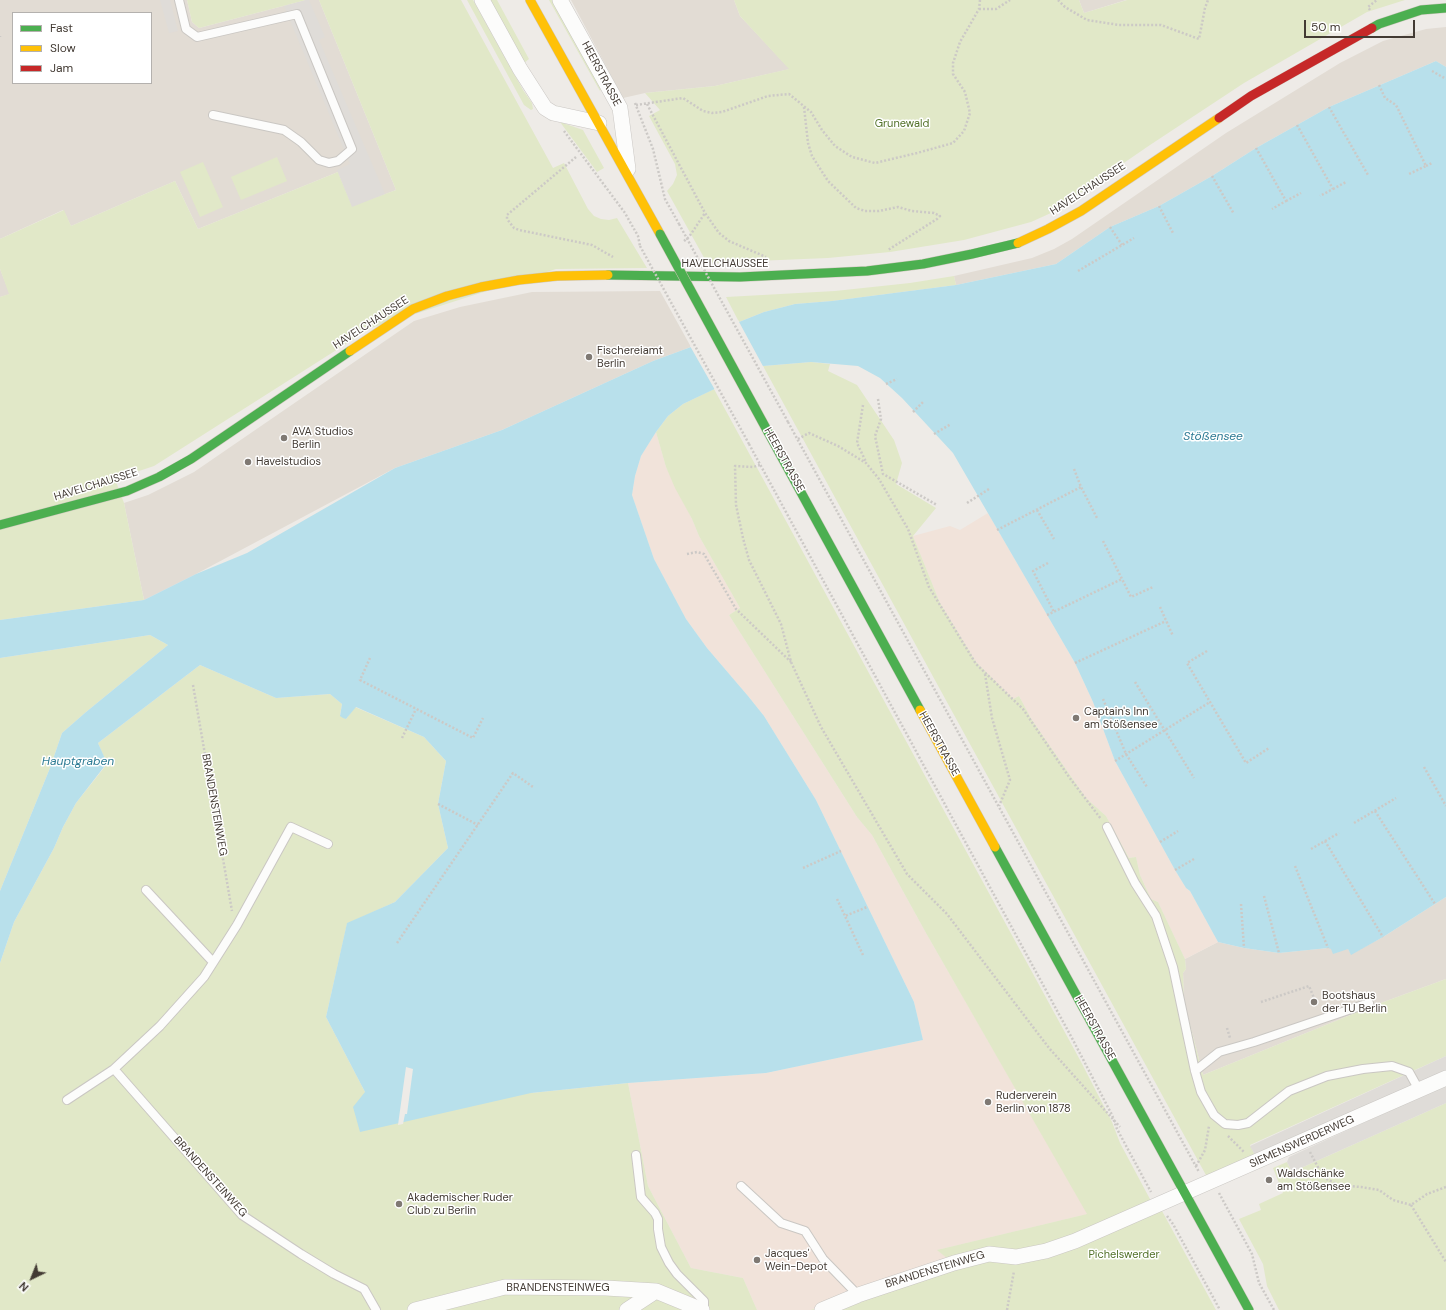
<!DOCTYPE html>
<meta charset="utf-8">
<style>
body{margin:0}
#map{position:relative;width:1446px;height:1310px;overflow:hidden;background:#eeebe7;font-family:"DM Sans",sans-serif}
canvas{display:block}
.legend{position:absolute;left:12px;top:12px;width:140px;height:72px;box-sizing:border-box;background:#fff;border:1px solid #b4b1ae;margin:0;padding:5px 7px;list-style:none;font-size:12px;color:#433b34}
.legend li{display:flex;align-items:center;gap:8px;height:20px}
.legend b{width:20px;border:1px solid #b4b1ae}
.north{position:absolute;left:12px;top:1258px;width:40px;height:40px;-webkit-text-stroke:3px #fff;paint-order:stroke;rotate:223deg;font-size:11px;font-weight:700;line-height:16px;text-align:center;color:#433b34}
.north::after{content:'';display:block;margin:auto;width:14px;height:18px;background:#433b34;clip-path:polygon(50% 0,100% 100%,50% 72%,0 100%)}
.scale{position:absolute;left:1304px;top:20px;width:111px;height:18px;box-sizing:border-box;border:2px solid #433b34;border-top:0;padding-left:5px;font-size:12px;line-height:14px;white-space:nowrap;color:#433b34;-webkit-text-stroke:3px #fff;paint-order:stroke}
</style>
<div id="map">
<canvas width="1446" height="1310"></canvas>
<ul class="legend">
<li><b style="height:5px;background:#4caf50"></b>Fast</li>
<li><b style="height:5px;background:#ffc107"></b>Slow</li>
<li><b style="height:5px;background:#c62828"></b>Jam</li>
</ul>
<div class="north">N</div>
<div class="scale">50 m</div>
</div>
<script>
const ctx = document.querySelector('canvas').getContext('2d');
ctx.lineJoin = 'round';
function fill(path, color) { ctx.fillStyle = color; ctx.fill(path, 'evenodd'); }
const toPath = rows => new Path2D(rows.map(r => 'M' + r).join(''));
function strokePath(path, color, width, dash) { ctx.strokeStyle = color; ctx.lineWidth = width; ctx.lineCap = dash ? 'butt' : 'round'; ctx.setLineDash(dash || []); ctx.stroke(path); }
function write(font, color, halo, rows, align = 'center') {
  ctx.font = font + ' "DM Sans",sans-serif'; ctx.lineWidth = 3; ctx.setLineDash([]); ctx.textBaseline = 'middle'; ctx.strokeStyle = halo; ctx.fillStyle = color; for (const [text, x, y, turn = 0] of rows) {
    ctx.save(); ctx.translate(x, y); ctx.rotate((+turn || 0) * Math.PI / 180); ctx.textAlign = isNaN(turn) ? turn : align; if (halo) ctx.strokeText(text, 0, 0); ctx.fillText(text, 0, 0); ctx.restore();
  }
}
fill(toPath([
 [0,0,187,0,192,22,199,28,306,0,319,0,396,190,352,207,338,172,198,229,175,181,71,226,63,210,0,239],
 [13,13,151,13,151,83,13,83],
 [571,0,734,0,740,16,790,69,715,86,645,93,623,98],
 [1079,0,1126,0,1084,13],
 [1446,27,1446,67,1436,61,1329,107,1256,148,1212,176,1159,206,1110,227,1056,264,956,285,954,276,1032,258,1054,249,1072,239,1226,133,1340,63,1383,41,1426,29],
 [0,269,10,294,0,297],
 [660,291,691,347,653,361,502,430,395,468,196,574,144,600,124,503,148,495,194,472,414,321,460,307,532,292],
 [1446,897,1446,979,1370,1007,1203,1075,1184,1001,1183,973,1186,969,1185,959,1218,942,1244,948,1279,953,1328,948,1348,949,1351,954,1383,937]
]), '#e2dcd4');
fill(toPath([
 [656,432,666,467,692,519,699,536,740,608,729,615,857,817,872,835,926,933,1088,1214,938,1250,954,1263,811,1310,757,1310,743,1278,691,1268,648,1186,628,1083,766,1073,923,1040,914,1002,816,800,764,716,748,696,707,648,686,619,654,559,632,495,635,476,641,456],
 [988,513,1075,663,1093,702,1115,761,1175,870,1186,888,1190,891,1218,942,1185,959,1158,902,1151,899,1140,875,1136,857,1129,858,1106,816,1086,798,1032,720,1019,696,1013,699,976,662,940,603,913,536,950,526,960,530]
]), '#f1e3da');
fill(toPath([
 [187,0,306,0,199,28,192,22],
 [319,0,461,0,553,168,564,163,588,209,594,216,601,219,609,220,617,218,647,268,556,269,371,328,154,466,115,479,124,503,144,600,0,620,0,297,9,294,0,269,0,239,64,210,71,226,175,181,198,229,338,172,352,206,396,190],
 [467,0,473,0,523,90,532,103,533,109,531,110,524,105],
 [488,0,497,0,529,59,523,64],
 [549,0,553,0,601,89,600,91],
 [734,0,1079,0,1084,13,1127,0,1405,0,1367,12,1244,83,1150,145,1051,213,1031,222,964,240,890,252,828,258,707,263,667,191,673,184,677,175,675,164,649,116,660,110,645,93,715,86,789,69,740,16],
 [560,122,583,130,604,168,597,172],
 [277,157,287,181,241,200,231,177],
 [203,162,223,207,200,217,180,172],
 [954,276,956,285,832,301,795,304,764,312,739,322,726,297,835,291,910,283],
 [811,362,830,364,828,371,857,385,894,440,902,463,896,484,936,508,913,536,940,603,976,662,1013,699,1019,696,1032,720,1086,798,1106,816,1129,858,1136,857,1140,875,1151,899,1158,902,1185,959,1186,969,1183,973,1184,1001,1203,1075,1370,1007,1446,979,1446,1056,1250,1145,1255,1155,1207,1177,763,366],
 [714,389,1080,1060,1112,1122,1120,1143,1151,1201,1162,1211,1216,1310,811,1310,953,1263,937,1250,1087,1214,926,933,872,835,857,817,729,615,740,608,699,536,692,519,675,488,666,467,656,432,668,416,683,404],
 [150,635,168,645,86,712,62,733,50,768,0,891,0,658],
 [200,665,276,698,330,694,342,704,340,715,346,719,355,707,424,737,446,761,438,804,448,848,395,902,347,924,326,1017,365,1092,531,1093,628,1083,648,1186,691,1268,743,1278,757,1310,0,1310,0,963,14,922,54,848,63,827,76,803,107,764,98,743],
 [1446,1103,1446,1310,1279,1310,1267,1286,1263,1264,1239,1219,1261,1210,1259,1204,1283,1193,1273,1168,1287,1162,1292,1172]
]), '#e1e8c8');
fill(toPath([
 [160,0,170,0,178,31,169,33],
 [306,0,309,0,325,37,319,40,385,194,352,207,337,170,350,164,284,6],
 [1446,1056,1446,1070,1255,1155,1250,1146],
 [1446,1085,1446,1103,1292,1172,1287,1162,1289,1157]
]), '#dfdcd8');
fill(toPath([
 [1436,61,1446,67,1446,897,1383,937,1351,955,1348,949,1333,954,1331,949,1328,948,1279,953,1244,948,1218,942,1190,891,1186,888,1175,870,1115,761,1093,702,1075,663,953,453,902,398,880,378,858,366,811,362,763,366,683,404,668,416,656,432,641,456,635,476,632,495,654,559,686,619,707,648,748,696,764,716,816,800,914,1002,923,1040,766,1073,628,1083,531,1093,360,1132,353,1107,365,1092,326,1017,347,923,395,902,448,848,438,804,446,761,424,737,356,707,346,719,343,718,340,716,342,704,330,694,276,698,200,665,98,743,107,763,76,803,63,827,54,848,14,922,0,963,0,891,50,768,62,733,86,712,168,645,150,635,0,658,0,620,144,600,196,574,247,553,395,468,502,430,653,361,691,347,739,322,764,312,795,304,832,301,956,285,1056,264,1110,227,1159,206,1212,176,1256,148,1329,107]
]), '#b8e0eb');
fill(toPath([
 [738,320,764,368,715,390,690,346],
 [406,1067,413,1069,407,1114,405,1114,403,1124,398,1125]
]), '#eeebe7');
const lane = toPath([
 [179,0,186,29,197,37,297,14,352,149,338,161,329,163,319,160,301,142,284,130,213,115],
 [1107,827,1135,883,1156,916,1173,967,1195,1071,1201,1092,1214,1115,1225,1124,1238,1125,1248,1123,1289,1091,1327,1076,1363,1069,1392,1066,1409,1072,1419,1090],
 [328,844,291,827,237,925,204,977,160,1026,114,1069,242,1215,301,1254,334,1274,364,1289,376,1310],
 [146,890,213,962],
 [1195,1071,1219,1052,1254,1042,1369,1003],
 [67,1100,114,1069],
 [636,1155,641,1197,655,1213,658,1219,658,1229,661,1247,669,1263,677,1274,704,1301,704,1310],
 [741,1186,781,1223,805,1231,823,1259,858,1295]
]);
const street = toPath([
 [482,0,520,69,545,108,553,113,599,123],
 [560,0,620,108,628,169],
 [415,1310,505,1287,606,1288,656,1291,702,1310],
 [627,1310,656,1291],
 [822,1310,858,1295,954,1263,989,1254,1016,1257,1046,1251,1075,1241,1446,1078]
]);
const fast = toPath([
 [1372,28,1379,24,1421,10,1446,8],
 [608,275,740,277,867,271,923,264,972,254,1018,243],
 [768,432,920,710],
 [0,525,127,491,159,477,191,459,350,351],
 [995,847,1249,1310]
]);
const slow = toPath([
 [530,0,660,234],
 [1018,243,1048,229,1081,211,1219,118],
 [350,351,413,309,447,296,481,287,519,280,557,276,608,275],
 [920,710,995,847]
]);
const jam = toPath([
 [1219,118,1251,96,1372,28]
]);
strokePath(lane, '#cac7c3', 10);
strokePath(street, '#cac7c3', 16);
strokePath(fast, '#cfc8bf', 10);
strokePath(slow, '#cfc8bf', 10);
strokePath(jam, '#cfc8bf', 10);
strokePath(toPath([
 [1058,0,1065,7,1087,20,1119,25,1161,25,1199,39,1205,8,1208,0],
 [979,9,996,9,1010,0],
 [1370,10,1368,7,1377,0],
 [0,36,0,37],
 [1432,71,1446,79],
 [1379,85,1385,98,1396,105,1426,166,1409,174],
 [635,103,653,149,665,199,679,224],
 [647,104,705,213,719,233,729,241,766,257],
 [636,105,683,98,703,111,712,113,722,112,768,96,789,94,811,112,822,130,835,146,852,157,875,163,917,153,953,143,964,131,970,113,965,92,953,74,953,63,960,42,979,9,980,0],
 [804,107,808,143,812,156,828,181,856,208,865,211,879,211,898,207,912,211,934,213,940,216,937,219,888,250],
 [1329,107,1368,175],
 [1297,125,1333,189,1320,196],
 [564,131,625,213,638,236,640,246],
 [1256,148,1286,201,1272,209],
 [576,157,507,215,507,219,514,228,519,230,592,245,613,257],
 [1426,166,1432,163],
 [1212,176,1234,214],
 [1333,189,1346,182],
 [1286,201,1301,193],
 [1159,206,1173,233],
 [1110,227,1122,245],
 [684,241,689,237,705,213],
 [1078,271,1134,238],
 [886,384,897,379],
 [878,399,881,419,875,436,883,474,937,505],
 [863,405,857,443,866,462],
 [913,412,923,402],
 [788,422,1199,1172],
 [934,434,951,424],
 [798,439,809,433,838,446,866,463,879,479,908,529,929,587,976,664,1023,709,1069,777,1101,819],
 [749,444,1073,1040,1112,1115,1117,1129,1151,1192],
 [760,465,753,467,735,466,736,505,743,538,749,560,781,624,791,662,821,727,907,874,947,914,1049,1048,1120,1127],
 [1074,469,1081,487,1097,518],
 [967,503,989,489],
 [1037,510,1054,539],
 [997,530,1081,487],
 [1103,541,1131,597,1153,587],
 [687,554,697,552,704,554,736,609,791,662],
 [1048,563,1033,571,1054,612],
 [1160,607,1173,636],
 [1047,615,1122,579],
 [1207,651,1187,663,1246,763,1269,748],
 [370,658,360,680,473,738,483,718],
 [1075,663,1166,621],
 [985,674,992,718,1010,780,999,806],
 [1135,682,1194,778],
 [193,685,232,911],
 [1103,699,1126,754,1147,787],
 [402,738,416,709],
 [1115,761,1210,702],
 [1424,767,1446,806],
 [438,804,478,825],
 [1375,811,1435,904],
 [1354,823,1396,798],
 [1325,841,1339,833],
 [1160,842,1178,831],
 [1311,849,1325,841,1383,937],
 [1295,866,1328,948],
 [803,868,841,851],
 [1175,870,1194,859],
 [1264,896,1279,953],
 [837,899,845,916],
 [1241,904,1244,948],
 [397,943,513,773,533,787],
 [863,955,845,916,867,907],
 [1261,1002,1309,986,1314,998],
 [1227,1028,1230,1038],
 [1228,1136,1244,1152],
 [1310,1152,1323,1177,1338,1185,1361,1187,1379,1190,1393,1200,1411,1205,1427,1194,1446,1187],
 [1196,1166,1205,1150,1209,1126],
 [1219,1193,1252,1254,1259,1283,1274,1310],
 [1411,1205,1446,1262],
 [1167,1216,1173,1224,1220,1310],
 [1007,1310,1014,1271]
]), '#ccc9c6', 2.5, [2, 2]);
strokePath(lane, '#fcfcfb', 8);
strokePath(street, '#fcfcfb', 15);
strokePath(fast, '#4caf50', 9);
strokePath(slow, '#ffc107', 9);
strokePath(jam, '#c62828', 9);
const fastBridge = toPath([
 [660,234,768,432]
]);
strokePath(fastBridge, '#d0c3b6', 10, []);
strokePath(toPath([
 [679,224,788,422],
 [640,246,749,444]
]), '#ccc9c6', 2.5, [2, 2]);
strokePath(fastBridge, '#4caf50', 9);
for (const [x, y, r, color] of [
 [589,357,4,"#7f7973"],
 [284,438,4,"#7f7973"],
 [248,462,4,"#7f7973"],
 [1076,718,4,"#7f7973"],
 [1314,1002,4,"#7f7973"],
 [988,1102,4,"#7f7973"],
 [1269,1180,4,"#7f7973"],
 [399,1204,4,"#7f7973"],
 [757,1260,4,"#7f7973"]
]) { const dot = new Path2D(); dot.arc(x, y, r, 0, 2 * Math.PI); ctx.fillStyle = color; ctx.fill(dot); strokePath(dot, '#fff', 1.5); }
write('11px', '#433b34', '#fff', [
 ["HEERSTRASSE",601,74,62],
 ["HAVELCHAUSSEE",1088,189,-33],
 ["HAVELCHAUSSEE",725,264],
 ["HAVELCHAUSSEE",371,323,-33],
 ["HEERSTRASSE",784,460,61],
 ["HAVELCHAUSSEE",96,485,-17],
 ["HEERSTRASSE",939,744,61],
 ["BRANDENSTEINWEG",214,805,80],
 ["HEERSTRASSE",1095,1028,61],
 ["SIEMENSWERDERWEG",1302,1142,-24],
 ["BRANDENSTEINWEG",210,1177,48],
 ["BRANDENSTEINWEG",935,1270,-17],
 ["BRANDENSTEINWEG",558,1288]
]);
write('11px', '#53722a', '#fff', [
 ["Grunewald",902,124],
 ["Pichelswerder",1124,1255]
]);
write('11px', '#433b34', '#fff', [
 ["Fischereiamt",597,351],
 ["Berlin",597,364],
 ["AVA Studios",292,432],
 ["Berlin",292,445],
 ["Havelstudios",256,462],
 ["Captain's Inn",1084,712],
 ["am Stößensee",1084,725],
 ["Bootshaus",1322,996],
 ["der TU Berlin",1322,1009],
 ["Ruderverein",996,1096],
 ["Berlin von 1878",996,1109],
 ["Waldschänke",1277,1174],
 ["am Stößensee",1277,1187],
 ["Akademischer Ruder",407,1198],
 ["Club zu Berlin",407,1211],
 ["Jacques'",765,1254],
 ["Wein-Depot",765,1267]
], 'left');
write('italic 12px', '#2d7b94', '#fff', [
 ["Stößensee",1213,437],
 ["Hauptgraben",78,762]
]);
</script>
